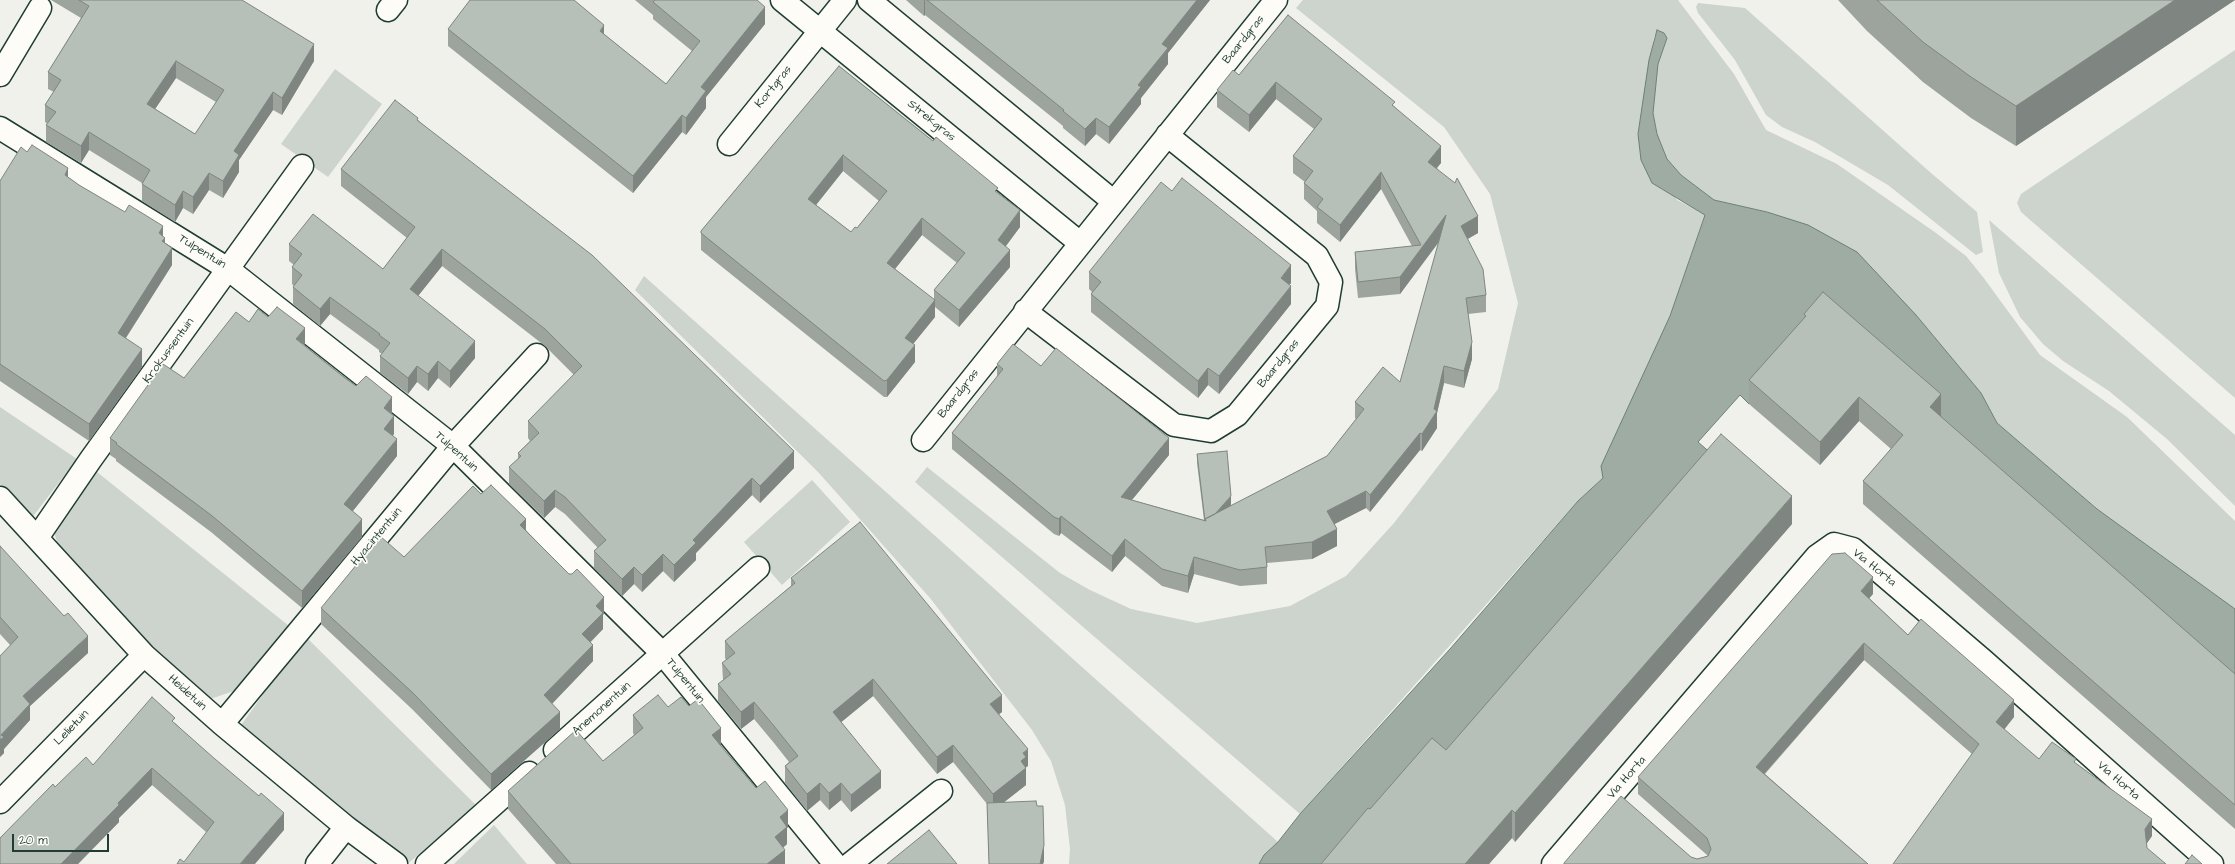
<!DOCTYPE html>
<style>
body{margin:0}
#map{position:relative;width:2235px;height:864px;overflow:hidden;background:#f0f1eb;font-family:"Architects Daughter",sans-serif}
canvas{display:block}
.scale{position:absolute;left:12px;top:834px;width:97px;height:18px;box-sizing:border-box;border:2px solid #1f3d34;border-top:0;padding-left:5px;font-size:12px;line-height:14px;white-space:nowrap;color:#1f3d34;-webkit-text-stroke:3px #fdfcf7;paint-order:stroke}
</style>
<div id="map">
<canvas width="2235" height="864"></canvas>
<div class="scale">20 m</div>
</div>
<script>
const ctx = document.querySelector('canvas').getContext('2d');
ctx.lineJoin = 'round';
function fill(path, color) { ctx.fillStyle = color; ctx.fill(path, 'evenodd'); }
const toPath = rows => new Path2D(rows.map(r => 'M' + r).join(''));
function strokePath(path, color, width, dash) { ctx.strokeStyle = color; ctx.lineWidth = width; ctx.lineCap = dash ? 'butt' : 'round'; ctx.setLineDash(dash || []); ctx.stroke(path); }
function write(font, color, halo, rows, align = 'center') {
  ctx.font = font + ' "Architects Daughter",sans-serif'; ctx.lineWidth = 3.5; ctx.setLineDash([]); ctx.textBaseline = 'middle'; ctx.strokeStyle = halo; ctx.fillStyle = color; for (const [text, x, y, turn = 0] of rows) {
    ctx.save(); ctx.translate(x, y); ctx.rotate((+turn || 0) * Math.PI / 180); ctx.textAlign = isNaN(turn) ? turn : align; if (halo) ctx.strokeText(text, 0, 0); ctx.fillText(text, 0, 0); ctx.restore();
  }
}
fill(toPath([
 [1303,0,1678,0,1734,74,1766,130,1837,164,1936,233,1966,256,1983,277,2040,355,2127,417,2235,521,2235,609,2097,509,1997,423,1981,393,1916,315,1767,212,1714,200,1681,175,1667,159,1657,134,1653,112,1658,64,1667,38,1658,30,1654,37,1638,134,1677,200,1705,214,1670,316,1603,478,1578,501,1300,814,915,482,927,467,1060,573,1090,590,1131,609,1197,623,1290,606,1346,576,1394,523,1498,389,1518,303,1490,194,1444,127,1296,8],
 [1698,3,1745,8,1931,173,1977,212,1983,252,1976,255,1888,185,1815,142,1782,127,1766,115,1735,60,1698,13,1696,7],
 [2235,50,2235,398,2021,212,2017,203,2021,194],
 [335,69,382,104,328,177,281,144],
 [1989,220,2235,435,2235,506,2167,439,2109,391,2063,361,2043,344,2020,317,1999,273],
 [644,276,1278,842,1264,855,1259,864,1069,864,1070,849,1065,805,1051,761,1032,730,930,598,819,473,635,290],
 [0,407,77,459,31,519,0,484],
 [97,472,289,626,234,691,204,701,61,555,54,532],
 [812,480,850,522,782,585,744,542],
 [305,636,478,807,407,864,239,728],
 [494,825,527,864,454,864]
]), '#cdd3cd');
const water = toPath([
 [1657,30,1664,33,1667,38,1658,64,1653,113,1657,134,1667,159,1681,175,1714,200,1767,212,1808,225,1857,252,1916,315,1981,393,1997,423,2097,509,2235,609,2235,696,1806,339,1749,404,1740,395,1698,442,1721,462,1345,864,1259,864,1264,855,1278,842,1300,814,1450,649,1578,501,1603,478,1601,466,1670,316,1705,215,1652,183,1641,160,1638,134,1649,60,1657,30]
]);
fill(water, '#9faca4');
strokePath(water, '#6c8077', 1);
const minor = toPath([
 [782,0,1080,243],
 [869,0,1114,202],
 [388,10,396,0],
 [0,75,40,8],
 [0,128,228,269,453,446,663,654,835,864],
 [729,144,845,0],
 [1025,311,1174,425,1211,431,1237,415,1327,306,1331,282,1317,256,1167,135],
 [923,440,1276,0],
 [0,498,144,655,222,724,346,827,396,864],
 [37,538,91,459,302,166],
 [222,724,453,446,537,355],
 [555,750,758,568],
 [0,802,144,655],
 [317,864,346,827],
 [427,864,529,773],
 [850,864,941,791],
 [1553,864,1817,556,1834,544,1853,549,1984,661,2212,864]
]);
strokePath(minor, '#1f3d34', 25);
strokePath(minor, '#fdfcf7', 22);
fill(toPath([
 [51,0,242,0,314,61,282,115,273,110,239,160,239,172,223,198,209,190,193,214,183,208,175,222,142,201,142,183,89,150,81,163,46,142,46,125,48,124,45,122,45,105,54,92,48,89,48,72,81,18],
 [176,78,216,102,195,134,155,109],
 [635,0,757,0,765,24,706,97,706,108,686,135,682,132,633,193,448,46,448,29,604,34,666,84,692,51,653,19,653,15],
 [906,0,1210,0,1168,53,1168,64,1141,98,1141,104,1109,144,1096,134,1085,146,1063,128,1063,126,925,15,924,16],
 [1838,0,2235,0,2016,146,1971,118,1923,82,1867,31],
 [1288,15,1395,107,1441,163,1437,168,1478,233,1467,239,1486,295,1486,312,1468,314,1472,359,1464,388,1444,383,1437,413,1437,428,1422,451,1420,450,1370,512,1366,508,1334,524,1337,546,1312,559,1267,563,1267,584,1240,586,1194,574,1188,593,1162,586,1125,556,1112,572,1061,533,1059,536,1054,534,952,449,952,433,997,377,997,364,1041,366,1169,455,1132,500,1204,520,1197,463,1197,454,1231,505,1229,507,1327,456,1356,419,1355,418,1355,402,1400,382,1439,242,1400,294,1358,298,1355,269,1355,252,1412,246,1381,189,1340,242,1317,223,1317,211,1304,199,1304,183,1305,182,1293,173,1293,156,1314,129,1276,99,1249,132,1217,107,1217,90,1239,75],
 [839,66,933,141,998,193,1020,227,1005,246,1010,267,959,327,935,307,935,317,913,344,915,362,887,397,884,397,701,250,701,231],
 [843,171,879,201,857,228,851,232,816,205],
 [922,235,957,263,934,290,934,300,895,269],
 [418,120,794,468,760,503,752,495,696,553,696,560,674,582,663,571,642,592,634,584,622,596,594,568,594,551,598,548,565,514,555,507,544,518,509,484,509,467,518,459,518,453,530,441,528,438,528,421,574,375,545,346,442,266,418,296,475,358,450,388,438,378,428,391,417,382,408,394,380,373,380,356,382,354,379,352,379,350,330,314,320,326,293,304,293,287,294,286,292,284,292,267,294,265,289,261,289,244,383,269,407,238,341,186,341,169],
 [68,177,79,185,163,236,172,265,126,338,142,367,89,441,0,381,0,181],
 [1089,272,1291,283,1289,285,1291,304,1219,394,1208,385,1198,398,1091,312,1091,294,1092,292,1089,289],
 [1804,314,1941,418,2235,674,2235,829,1863,504,1863,481,1891,449,1859,421,1820,465,1749,404,1749,380,1804,318],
 [249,322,305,346,392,414,394,434,393,435,397,456,352,512,362,537,302,608,211,532,116,461,116,459,110,455,110,438,184,378],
 [481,494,526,530,604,613,603,615,603,629,591,642,593,661,552,704,560,729,491,790,413,710,321,624,321,608,404,557],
 [1792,524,1531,823,1515,842,1512,838,1489,864,1321,864,1370,809,1446,750],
 [0,546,88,653,30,706,30,720,4,749,4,753,0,757,10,645,0,634],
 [791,578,1002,712,999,714,1028,766,1026,767,1026,785,1004,802,1037,806,1044,861,1043,864,989,864,987,804,953,762,937,774,873,696,841,722,881,788,851,812,841,800,829,810,820,800,807,811,785,783,785,766,789,762,774,743,754,719,741,729,718,701,718,684,723,680,722,663,726,660,725,658,725,641,791,586],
 [1873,594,1869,598,1908,635,2014,717,2004,730,2039,759,2076,764,2152,836,2146,844,1972,754,1864,660,1765,774,1868,864,1564,864,1564,863,1691,857,1697,859,1708,856,1707,855,1638,794,1638,777],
 [668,707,721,745,721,746,788,827,787,828,787,844,783,848,785,864,556,864,508,809,508,791,603,761,634,735,633,733,633,715],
 [175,723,284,830,206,832,152,785,119,818,119,822,78,864,0,864,55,787,93,765]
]), '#9da49e');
fill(toPath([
 [924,0,925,0,925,15,924,16],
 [1197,0,1210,0,1168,53,1168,64,1141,98,1141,104,1109,144,1109,127,1162,44],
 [2175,0,2235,0,2016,146,2016,106],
 [765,7,765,24,706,97,706,108,686,135,686,118,701,87],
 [604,25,604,42,600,31],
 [314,44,314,61,282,115,282,98],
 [176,61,176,78,147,121,147,104],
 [1276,82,1276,99,1249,132,1249,115],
 [273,92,273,110,239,160,239,172,223,198,223,181,234,151],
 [682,115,682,132,633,193,633,176],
 [1096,118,1096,134,1085,146,1085,129],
 [89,132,89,150,81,163,81,146],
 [1441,146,1441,163,1428,178,1428,162],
 [843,155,843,171,808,215,808,199],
 [68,168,68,185,65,175],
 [1381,172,1381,189,1340,242,1340,225],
 [209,173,209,190,193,214,193,197],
 [183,191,183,208,175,222,175,205],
 [1020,210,1020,227,998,257,998,240],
 [1446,215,1446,232,1400,294,1400,277],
 [1478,216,1478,233,1461,243,1461,226],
 [922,218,922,235,887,279,887,263],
 [163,226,163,241,165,238,165,255,159,233],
 [172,248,172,265,118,350,118,333],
 [442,249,442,266,410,306,410,289],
 [1010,250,1010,267,959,327,959,310],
 [1291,265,1291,283,1281,295,1281,278],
 [1291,286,1291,304,1219,394,1219,376],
 [330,297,330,314,320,326,320,309],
 [935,300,935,317,905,354,905,338],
 [305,328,305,345,296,339],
 [475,341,475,358,450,388,450,371],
 [1472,342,1472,359,1464,388,1464,371],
 [915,345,915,362,887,397,887,380],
 [142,349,142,367,89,441,89,424],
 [438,361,438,378,428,391,428,374],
 [417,366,417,382,408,394,408,378],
 [1444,366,1444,383,1437,413,1437,428,1422,451,1422,434,1434,409],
 [1208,368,1208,385,1198,398,1198,381],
 [1941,394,1941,418,1930,407],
 [392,397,392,414,384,425,384,408],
 [1859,397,1859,421,1820,465,1820,442],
 [394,416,394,434,384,446,384,429],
 [1420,433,1420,450,1370,512,1370,495],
 [1169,438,1169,455,1121,513,1121,497],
 [397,439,397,456,344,522,344,504],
 [794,451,794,468,760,503,760,486],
 [752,478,752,495,696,553,696,560,674,582,674,565,693,540],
 [555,490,555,507,544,518,544,501],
 [1366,491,1366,508,1327,528,1327,511],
 [1231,496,1231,505,1206,534,1206,525],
 [1792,496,1792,524,1515,842,1515,813],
 [1061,516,1061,533,1059,536,1059,519],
 [362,519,362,537,302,608,302,591],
 [526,519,526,536,520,525],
 [1337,529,1337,546,1312,559,1312,542],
 [1125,539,1125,556,1112,572,1112,556],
 [663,554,663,571,642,592,642,575],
 [1194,557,1194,574,1188,593,1188,576],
 [634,567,634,584,622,596,622,579],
 [1873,577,1873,594,1861,608,1861,591],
 [604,597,604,613,603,615,603,629,582,650,582,634,596,606],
 [88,636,88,653,30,706,30,720,4,749,4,753,0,757,0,740,1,735,23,696],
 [1864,643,1864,660,1756,783,1756,767],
 [593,645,593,661,544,712,544,695],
 [873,679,873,696,833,729,833,712],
 [1002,695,1002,712,990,721,990,704],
 [2014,700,2014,717,1996,739,1996,722],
 [754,702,754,719,741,729,741,712],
 [560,712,560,729,491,790,491,774],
 [721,728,721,745,712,752,712,735],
 [953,745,953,762,937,774,937,757],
 [1028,749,1028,766,1026,767,1026,785,993,811,993,794,1021,761,1023,753],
 [152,768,152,785,119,818,119,822,78,864,61,864,118,803],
 [881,771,881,788,851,812,851,795],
 [820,783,820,800,807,811,807,794],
 [841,783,841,800,829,810,829,793],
 [788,810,788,827,787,828,787,844,775,854,775,837,780,817],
 [1512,810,1512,838,1489,864,1465,864],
 [284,813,284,830,255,864,240,864],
 [2152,819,2152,836,2145,846,2145,829],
 [1044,845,1044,861,1043,864,1040,864],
 [785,850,785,864,767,864]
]), '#7f8681');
const building = toPath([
 [79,0,242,0,314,44,282,98,273,92,234,151,239,155,223,181,209,173,193,197,183,191,175,205,142,184,150,170,89,132,81,146,46,125,56,112,45,105,61,80,48,72,89,6,79,0],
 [176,61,224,90,195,134,147,104,176,61],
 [470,0,574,0,604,25,600,31,666,84,700,41,653,2,655,0,757,0,765,7,701,87,706,91,686,118,682,115,633,176,448,29,470,0],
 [927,0,1197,0,1162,44,1168,48,1138,85,1141,87,1109,127,1096,118,1085,129,1063,111,1064,110,927,0],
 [1877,0,2175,0,2016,106,1971,77,1923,42,1877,0],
 [1288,15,1395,102,1392,105,1441,146,1428,162,1455,183,1457,178,1478,216,1461,226,1483,269,1486,295,1466,298,1472,342,1464,371,1444,366,1434,409,1437,411,1422,434,1420,433,1370,495,1366,491,1327,511,1337,529,1312,542,1265,547,1267,567,1240,570,1194,557,1188,576,1162,569,1125,539,1112,556,1061,516,1059,519,1054,517,952,433,1003,369,997,364,1013,344,1041,366,1056,348,1169,438,1121,497,1206,521,1205,519,1327,456,1364,409,1355,402,1383,367,1400,382,1446,215,1400,277,1358,282,1355,252,1421,245,1381,172,1340,225,1317,207,1323,199,1304,183,1313,171,1293,156,1322,119,1276,82,1249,115,1217,90,1233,70,1239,75,1288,15],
 [839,66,933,141,936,137,998,188,995,191,1020,210,998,240,1010,250,959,310,934,290,965,253,922,218,887,263,935,300,905,338,915,345,887,380,884,381,701,233,701,231,839,66],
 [843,155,887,191,857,228,855,227,851,232,808,199,843,155],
 [395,100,418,118,417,120,592,255,794,451,760,486,752,478,693,540,696,543,674,565,663,554,642,575,634,567,622,579,594,551,606,540,565,497,555,490,544,501,509,467,521,456,518,453,539,433,528,421,582,366,545,329,442,249,410,289,475,341,450,371,438,361,428,374,417,366,408,378,380,356,390,343,379,335,380,334,330,297,320,309,293,287,302,275,292,267,302,254,289,244,313,214,383,269,415,227,341,169,395,100],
 [32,145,68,168,65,175,79,185,125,212,129,205,163,226,159,233,165,238,162,241,172,248,118,333,142,349,89,424,0,364,0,181,21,147,27,152,32,145],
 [1182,178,1291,265,1281,278,1291,286,1219,376,1208,368,1198,381,1091,294,1101,282,1089,272,1161,182,1172,191,1182,178],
 [1823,292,1941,394,1930,407,2235,674,2235,805,1863,481,1903,435,1859,397,1820,442,1749,380,1806,316,1804,314,1823,292],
 [277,307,305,328,296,339,345,378,356,386,366,376,392,397,384,408,394,416,384,429,397,439,344,504,362,519,302,591,211,515,116,444,117,443,110,438,163,364,184,378,236,312,249,322,258,309,268,317,277,307],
 [1721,434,1792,496,1515,813,1512,810,1465,864,1321,864,1368,808,1370,809,1432,738,1446,750,1721,434],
 [1227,451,1231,496,1215,514,1205,519,1205,521,1197,454,1227,451],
 [491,485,526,519,520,525,569,574,572,574,577,569,604,597,596,606,603,613,582,634,593,645,544,695,560,712,491,774,413,693,321,608,380,536,404,557,473,486,481,494,491,485],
 [860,522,1002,695,990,704,1028,749,1023,753,1026,757,1021,761,1026,768,993,794,953,745,937,757,873,679,833,712,881,771,851,795,841,783,829,793,820,783,807,794,785,766,798,756,774,726,754,702,741,712,718,684,731,674,722,663,735,653,725,641,795,583,791,578,860,522],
 [0,546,64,616,68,613,88,636,23,696,30,704,1,735,4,737,0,740,0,656,18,637,0,617,0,546],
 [1845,553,1873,577,1861,591,1908,635,1921,619,2014,700,1996,722,2039,759,2052,742,2076,759,2074,762,2152,819,2145,829,2147,848,2166,864,1893,864,1979,744,1864,643,1756,767,1868,864,1564,864,1564,863,1621,796,1691,857,1697,859,1708,856,1711,849,1707,838,1638,777,1832,554,1845,553],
 [658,695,668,707,681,697,689,706,698,699,721,728,712,735,721,746,756,788,765,781,788,810,780,817,787,827,775,837,785,850,767,864,571,864,508,791,576,730,603,761,643,728,633,715,658,695],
 [152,697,175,718,172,721,215,759,259,796,261,793,284,813,240,864,177,864,180,859,184,862,214,822,152,768,118,803,119,805,61,864,0,864,0,838,53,784,55,787,86,757,93,765,152,697],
 [1036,801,1037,806,1043,806,1044,845,1040,864,989,864,987,803,1036,801],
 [929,830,957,864,887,864,929,830],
 [2192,855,2202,864,2185,864,2192,855]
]);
fill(building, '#b6bfb8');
strokePath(building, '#7f8681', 1);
write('12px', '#1f3d34', '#fdfcf7', [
 ["Baardgras",1244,40,-51],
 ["Kortgras",774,87,-51],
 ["Strekgras",931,121,39],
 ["Tulpentuin",202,252,32],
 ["Krokussentuin",169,351,-54],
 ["Baardgras",1279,364,-51],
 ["Baardgras",959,394,-52],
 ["Tulpentuin",456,452,42],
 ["Hyacintentuin",377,537,-50],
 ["Via Horta",1874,568,39],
 ["Tulpentuin",685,681,51],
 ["Heidetuin",187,693,42],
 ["Anemonentuin",602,709,-42],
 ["Lelietuin",72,728,-46],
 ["Via Horta",1627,778,-49],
 ["Via Horta",2118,781,41]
]);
</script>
